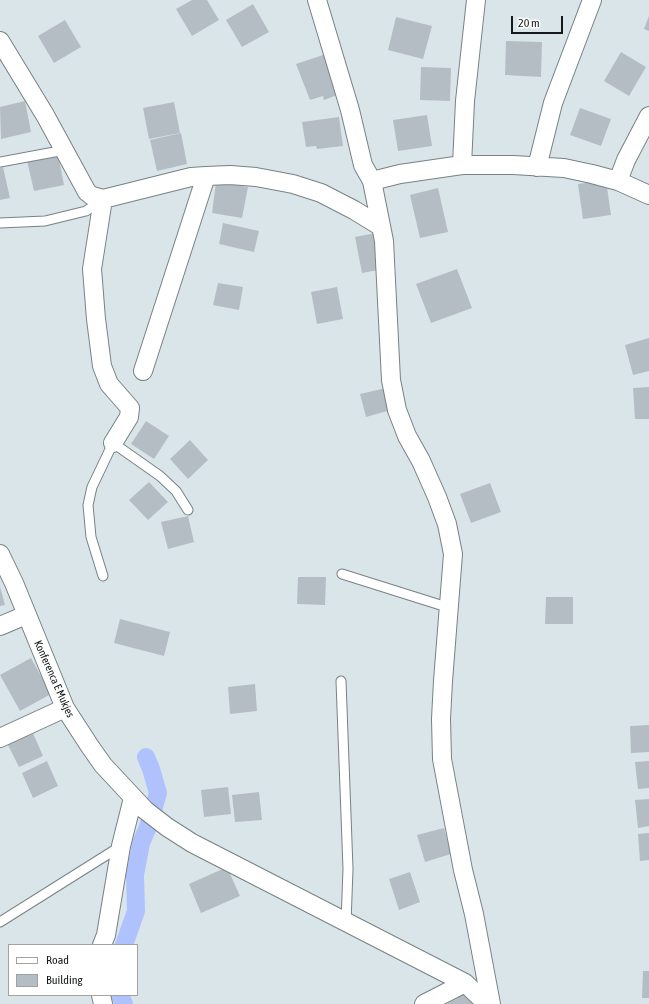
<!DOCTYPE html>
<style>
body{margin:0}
#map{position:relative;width:649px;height:1004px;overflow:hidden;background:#dae5ea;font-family:"Asap Condensed",sans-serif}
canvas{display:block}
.legend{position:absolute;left:8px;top:944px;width:130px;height:52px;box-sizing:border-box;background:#fff;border:1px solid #a1a3a3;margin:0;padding:5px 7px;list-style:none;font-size:12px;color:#15191a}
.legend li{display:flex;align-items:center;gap:8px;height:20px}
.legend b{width:20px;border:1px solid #a1a3a3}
.scale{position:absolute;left:511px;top:16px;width:52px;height:18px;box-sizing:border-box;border:2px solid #15191a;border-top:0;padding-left:5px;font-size:12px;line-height:14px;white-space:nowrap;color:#15191a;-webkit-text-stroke:3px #fff;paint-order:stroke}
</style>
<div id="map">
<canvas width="649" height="1004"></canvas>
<ul class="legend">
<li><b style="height:5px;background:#fff"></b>Road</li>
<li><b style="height:11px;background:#b5bdc4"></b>Building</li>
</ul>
<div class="scale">20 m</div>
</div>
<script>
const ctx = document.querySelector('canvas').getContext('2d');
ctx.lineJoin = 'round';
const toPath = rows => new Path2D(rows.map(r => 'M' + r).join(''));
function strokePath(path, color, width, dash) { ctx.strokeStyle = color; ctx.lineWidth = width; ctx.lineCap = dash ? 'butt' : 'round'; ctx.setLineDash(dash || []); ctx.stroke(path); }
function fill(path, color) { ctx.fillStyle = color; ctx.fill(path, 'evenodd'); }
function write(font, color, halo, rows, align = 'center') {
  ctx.font = font + ' "Asap Condensed",sans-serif'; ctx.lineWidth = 3; ctx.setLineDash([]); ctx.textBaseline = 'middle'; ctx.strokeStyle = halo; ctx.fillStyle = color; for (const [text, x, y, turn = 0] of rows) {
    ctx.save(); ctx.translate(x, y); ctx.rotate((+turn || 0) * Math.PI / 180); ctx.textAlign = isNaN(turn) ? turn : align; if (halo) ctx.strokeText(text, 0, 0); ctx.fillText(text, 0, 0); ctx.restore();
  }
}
strokePath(toPath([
 [124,945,136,911,135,875,141,843,148,827,158,793,151,769,146,757],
 [120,995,124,1004]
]), '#afc2fd', 18);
fill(toPath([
 [192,0,207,0,219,20,192,36,176,9],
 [253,4,269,32,242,47,226,20],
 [649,16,649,31,644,29],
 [396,17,432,26,423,59,388,50],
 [65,20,81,47,54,63,38,36],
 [506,41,542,42,541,77,505,75],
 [621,52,646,67,629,96,604,81],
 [326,54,340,94,324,100,323,96,310,100,296,64],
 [421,67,451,68,450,101,420,100],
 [25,101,31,132,1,139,0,107],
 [174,102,180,133,149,139,143,108],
 [580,108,611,119,601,146,570,135],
 [427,115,432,146,398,151,393,120],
 [339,117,343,146,317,149,316,146,306,147,302,122],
 [181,133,187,164,157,171,150,140],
 [58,154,64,185,34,191,27,161],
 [3,167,10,198,0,200,0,168],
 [606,180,611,215,583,219,578,184],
 [216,182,248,187,242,218,212,213],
 [438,188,448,232,420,238,410,195],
 [223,223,259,231,254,252,219,244],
 [376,233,384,269,362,273,355,237],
 [457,269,472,308,431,323,416,284],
 [218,283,243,287,239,310,213,305],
 [337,287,343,319,317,324,311,292],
 [649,338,649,371,633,375,625,345],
 [649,387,649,419,635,419,633,388],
 [386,388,391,410,366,417,360,394],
 [146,421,169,436,154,459,131,444],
 [190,440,208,460,188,479,170,459],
 [149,482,168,502,148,520,129,500],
 [490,483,501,512,471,523,460,494],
 [188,516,194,542,168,549,161,522],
 [298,577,326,577,325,605,297,604],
 [0,587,5,605,0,606],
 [546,597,573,597,573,624,545,624],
 [120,619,170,632,164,656,114,643],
 [31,658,51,694,20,711,0,675],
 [255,684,257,711,230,714,228,687],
 [649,725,649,752,631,753,630,726],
 [32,731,43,756,19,767,7,743],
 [47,761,58,786,33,798,22,773],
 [649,761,649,788,638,789,635,762],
 [228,787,231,814,204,817,201,790],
 [259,792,262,820,235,822,232,795],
 [649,799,649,826,638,828,635,800],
 [444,828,451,854,425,862,417,835],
 [649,833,649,860,640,861,638,834],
 [227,867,240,896,201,913,189,884],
 [410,872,420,902,399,910,389,879],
 [643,971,649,971,649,998,642,998],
 [469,991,477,1004,447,1004]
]), '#b5bdc4');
const service = toPath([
 [0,162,65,150],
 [0,223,45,221,86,211,102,200],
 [342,574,450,608],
 [103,576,91,537,88,505,92,487,113,443,160,476,176,491,188,510],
 [341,681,348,869,346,923],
 [0,922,121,846]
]);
const minor = toPath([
 [317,0,350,110,363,165,372,181,384,241,391,380,397,410,407,436,421,461,437,497,447,524,453,554,443,681,441,719,442,759,463,870,474,914,491,1004],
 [0,41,45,115,87,192,92,196,103,199,191,177,206,176,230,175,256,177,293,184,321,193,354,210,380,226],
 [462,165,465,101,476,0],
 [537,167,553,103,592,0],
 [372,181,400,174,462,165,513,165,564,168,592,174,618,181,649,195],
 [618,181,626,160,649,116],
 [103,199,92,269,96,319,102,366,109,384,130,408,129,417,113,443],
 [143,371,206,176],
 [0,554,14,583,65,708,89,745,103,765,145,810,167,827,192,843,465,983,487,1004],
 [0,626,26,615],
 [0,738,65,708],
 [102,945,106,935,121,846,133,798],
 [101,995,103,1004],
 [424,1004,465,983]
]);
strokePath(service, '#778285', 11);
strokePath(minor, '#778285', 20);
strokePath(service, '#fff', 9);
strokePath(minor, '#fff', 18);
write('11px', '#15191a', '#fff', [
 ["Konferenca E Mukjes",54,679,66]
]);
</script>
